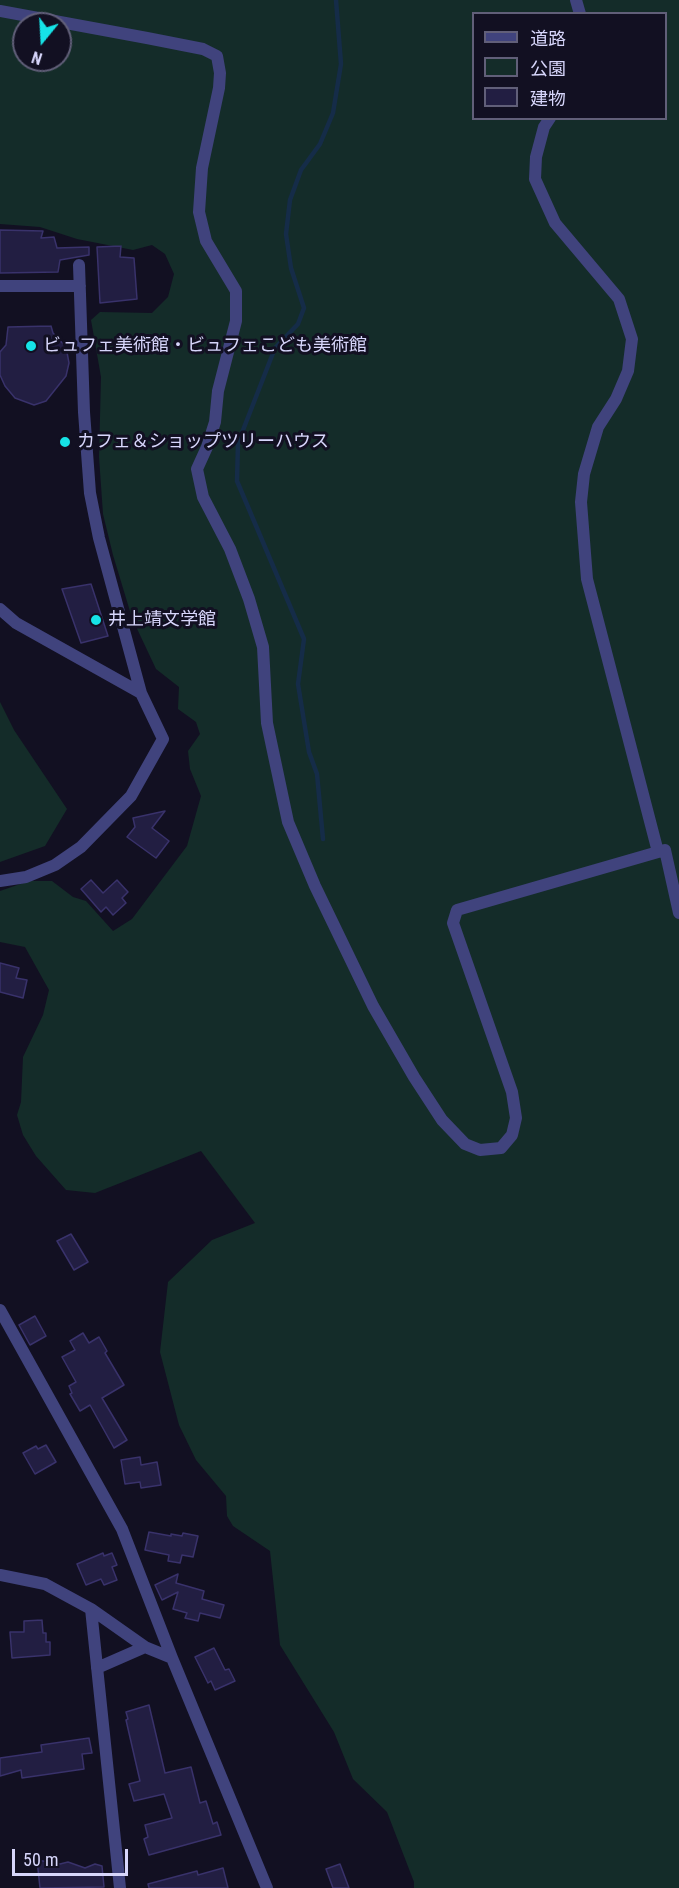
<!DOCTYPE html>
<meta charset="utf-8">
<style>
body{margin:0}
#map{position:relative;width:679px;height:1888px;overflow:hidden;background:#121022;font-family:"Roboto Condensed","Noto Sans JP",sans-serif}
canvas{display:block}
.legend{position:absolute;left:472px;top:12px;width:195px;height:108px;box-sizing:border-box;background:#121022;border:2px solid #615f79;margin:0;padding:8px 10px;list-style:none;font-size:18px;color:#d7d6fb}
.legend li{display:flex;align-items:center;gap:12px;height:30px}
.legend b{width:30px;border:2px solid #615f79}
.north{position:absolute;left:12px;top:12px;width:60px;height:60px;box-sizing:border-box;background:#121022;border:2px solid #615f79;border-radius:50%;rotate:198deg;font-size:16px;font-weight:700;line-height:24px;text-align:center;color:#d7d6fb}
.north::after{content:'';display:block;margin:auto;width:21px;height:27px;background:#16e3e7;clip-path:polygon(50% 0,100% 100%,50% 72%,0 100%)}
.scale{position:absolute;left:12px;top:1849px;width:116px;height:27px;box-sizing:border-box;border:3px solid #d7d6fb;border-top:0;padding-left:8px;font-size:18px;line-height:21px;white-space:nowrap;color:#d7d6fb;-webkit-text-stroke:4px #121022;paint-order:stroke}
</style>
<div id="map">
<canvas width="679" height="1888"></canvas>
<ul class="legend">
<li><b style="height:8px;background:#40437d"></b>道路</li>
<li><b style="height:16px;background:#142c29"></b>公園</li>
<li><b style="height:16px;background:#221e42"></b>建物</li>
</ul>
<div class="north">N</div>
<div class="scale">50 m</div>
</div>
<script>
const ctx = document.querySelector('canvas').getContext('2d');
ctx.lineJoin = 'round';
function fill(path, color) { ctx.fillStyle = color; ctx.fill(path, 'evenodd'); }
const toPath = rows => new Path2D(rows.map(r => 'M' + r).join(''));
function strokePath(path, color, width, dash) { ctx.strokeStyle = color; ctx.lineWidth = width; ctx.lineCap = dash ? 'butt' : 'round'; ctx.setLineDash(dash || []); ctx.stroke(path); }
function write(font, color, halo, rows, align = 'center') {
  ctx.font = font + ' "Roboto Condensed","Noto Sans JP",sans-serif'; ctx.lineWidth = 6; ctx.setLineDash([]); ctx.textBaseline = 'middle'; ctx.strokeStyle = halo; ctx.fillStyle = color; for (const [text, x, y, turn = 0] of rows) {
    ctx.save(); ctx.translate(x, y); ctx.rotate((+turn || 0) * Math.PI / 180); ctx.textAlign = isNaN(turn) ? turn : align; if (halo) ctx.strokeText(text, 0, 0); ctx.fillText(text, 0, 0); ctx.restore();
  }
}
fill(toPath([
 [0,0,679,0,679,1888,414,1888,414,1882,387,1812,353,1779,334,1732,280,1645,270,1551,233,1526,227,1516,226,1496,196,1460,179,1425,160,1352,168,1282,212,1240,255,1223,201,1151,95,1193,66,1190,36,1156,23,1135,17,1115,21,1102,23,1057,43,1015,49,990,25,947,0,942,0,891,29,881,52,881,73,897,86,901,113,931,132,919,187,846,201,796,190,769,188,751,200,734,196,722,178,709,179,687,156,669,132,618,113,555,103,514,99,457,101,377,91,320,100,312,152,313,168,297,174,274,165,254,152,245,133,250,77,239,40,227,0,224],
 [474,14,666,14,666,118,474,118],
 [24,24,60,24,60,60,24,60],
 [0,702,14,730,67,809,45,846,0,862]
]), '#142c29');
strokePath(toPath([
 [323,839,317,774,309,752,298,684,304,639,237,481,238,443,275,348,298,324,304,308,291,268,286,234,290,200,301,170,320,144,333,113,341,64,336,0]
]), '#152c48', 4.5);
const building = toPath([
 [0,230,43,231,41,238,54,237,57,248,89,247,89,255,60,260,58,272,0,273,0,230],
 [121,246,120,257,134,258,137,299,100,303,97,247,121,246],
 [51,326,53,333,66,347,69,363,66,376,46,401,34,405,15,398,5,386,0,375,0,352,6,345,8,327,51,326],
 [91,584,108,636,81,643,62,589,91,584],
 [165,811,152,828,169,841,156,858,127,837,135,827,133,818,165,811],
 [91,880,103,893,117,880,128,892,122,898,126,903,113,915,106,907,101,912,81,889,91,880],
 [0,963,19,968,16,978,27,980,23,998,0,992,0,963],
 [71,1234,88,1262,74,1270,57,1241,71,1234],
 [35,1316,46,1336,30,1345,19,1325,35,1316],
 [83,1333,89,1343,99,1337,107,1351,105,1353,124,1385,102,1398,127,1440,114,1448,90,1405,80,1411,70,1394,72,1393,69,1386,76,1382,62,1357,75,1350,70,1341,83,1333],
 [46,1445,56,1462,35,1474,23,1453,36,1446,38,1449,46,1445],
 [140,1457,141,1465,157,1462,161,1485,141,1488,140,1482,125,1484,121,1460,140,1457],
 [149,1532,171,1536,171,1534,182,1536,183,1533,198,1536,193,1557,182,1555,180,1563,168,1561,169,1555,145,1550,149,1532],
 [103,1553,104,1556,112,1553,117,1565,112,1567,117,1580,104,1585,101,1579,86,1585,77,1564,103,1553],
 [178,1574,176,1583,204,1591,202,1599,224,1605,220,1618,200,1613,198,1621,185,1618,187,1613,173,1609,178,1592,162,1600,155,1585,178,1574],
 [42,1620,43,1633,46,1633,46,1642,50,1642,50,1655,12,1658,10,1632,24,1632,24,1621,42,1620],
 [214,1648,225,1670,229,1669,235,1681,215,1690,211,1681,208,1683,195,1657,214,1648],
 [149,1705,165,1773,191,1767,200,1803,206,1801,213,1824,217,1822,221,1835,149,1855,144,1839,148,1837,145,1825,172,1818,164,1794,134,1801,129,1784,140,1781,126,1720,128,1719,126,1712,149,1705],
 [89,1738,92,1753,82,1754,84,1769,22,1778,21,1770,0,1776,0,1758,42,1752,41,1745,89,1738],
 [37,1860,60,1864,68,1862,85,1868,95,1864,102,1866,104,1887,40,1888,37,1860],
 [340,1864,349,1888,333,1888,326,1869,340,1864],
 [223,1868,228,1888,149,1888,148,1884,197,1871,198,1875,223,1868]
]);
fill(building, '#221e42');
strokePath(building, '#39326b', 1.5);
strokePath(toPath([
 [576,0,580,14],
 [0,11,147,38,203,49,217,56,220,73,219,88,202,168,199,212,206,241,236,291,236,321,218,391,215,422,207,447,197,469,203,497,230,549,249,599,263,647,267,723,288,822,315,886,373,1006,414,1077,442,1120,465,1144,480,1150,501,1148,512,1135,516,1118,512,1092,453,923,457,910,665,850,679,913],
 [550,118,544,127,536,157,535,179,555,223,619,299,632,339,628,371,616,399,598,427,584,474,581,502,587,579,658,852],
 [79,265,84,412,90,493,99,538,141,693],
 [0,286,80,286],
 [0,609,16,623,141,693,163,739,131,796,81,847,55,865,26,877,0,881],
 [0,1310,122,1529,172,1658,267,1888],
 [0,1575,45,1584,91,1609,145,1647,172,1658],
 [91,1609,120,1888],
 [97,1668,145,1647]
]), '#40437d', 12);
for (const [x, y, r, color] of [
 [31,346,6,"#16e3e7"],
 [65,442,6,"#16e3e7"],
 [96,620,6,"#16e3e7"]
]) { const dot = new Path2D(); dot.arc(x, y, r, 0, 2 * Math.PI); ctx.fillStyle = color; ctx.fill(dot); strokePath(dot, '#121022', 2); }
write('18px', '#d7d6fb', '#121022', [
 ["ビュフェ美術館・ビュフェこども美術館",43,346],
 ["カフェ＆ショップツリーハウス",77,442],
 ["井上靖文学館",108,620]
], 'left');
</script>
